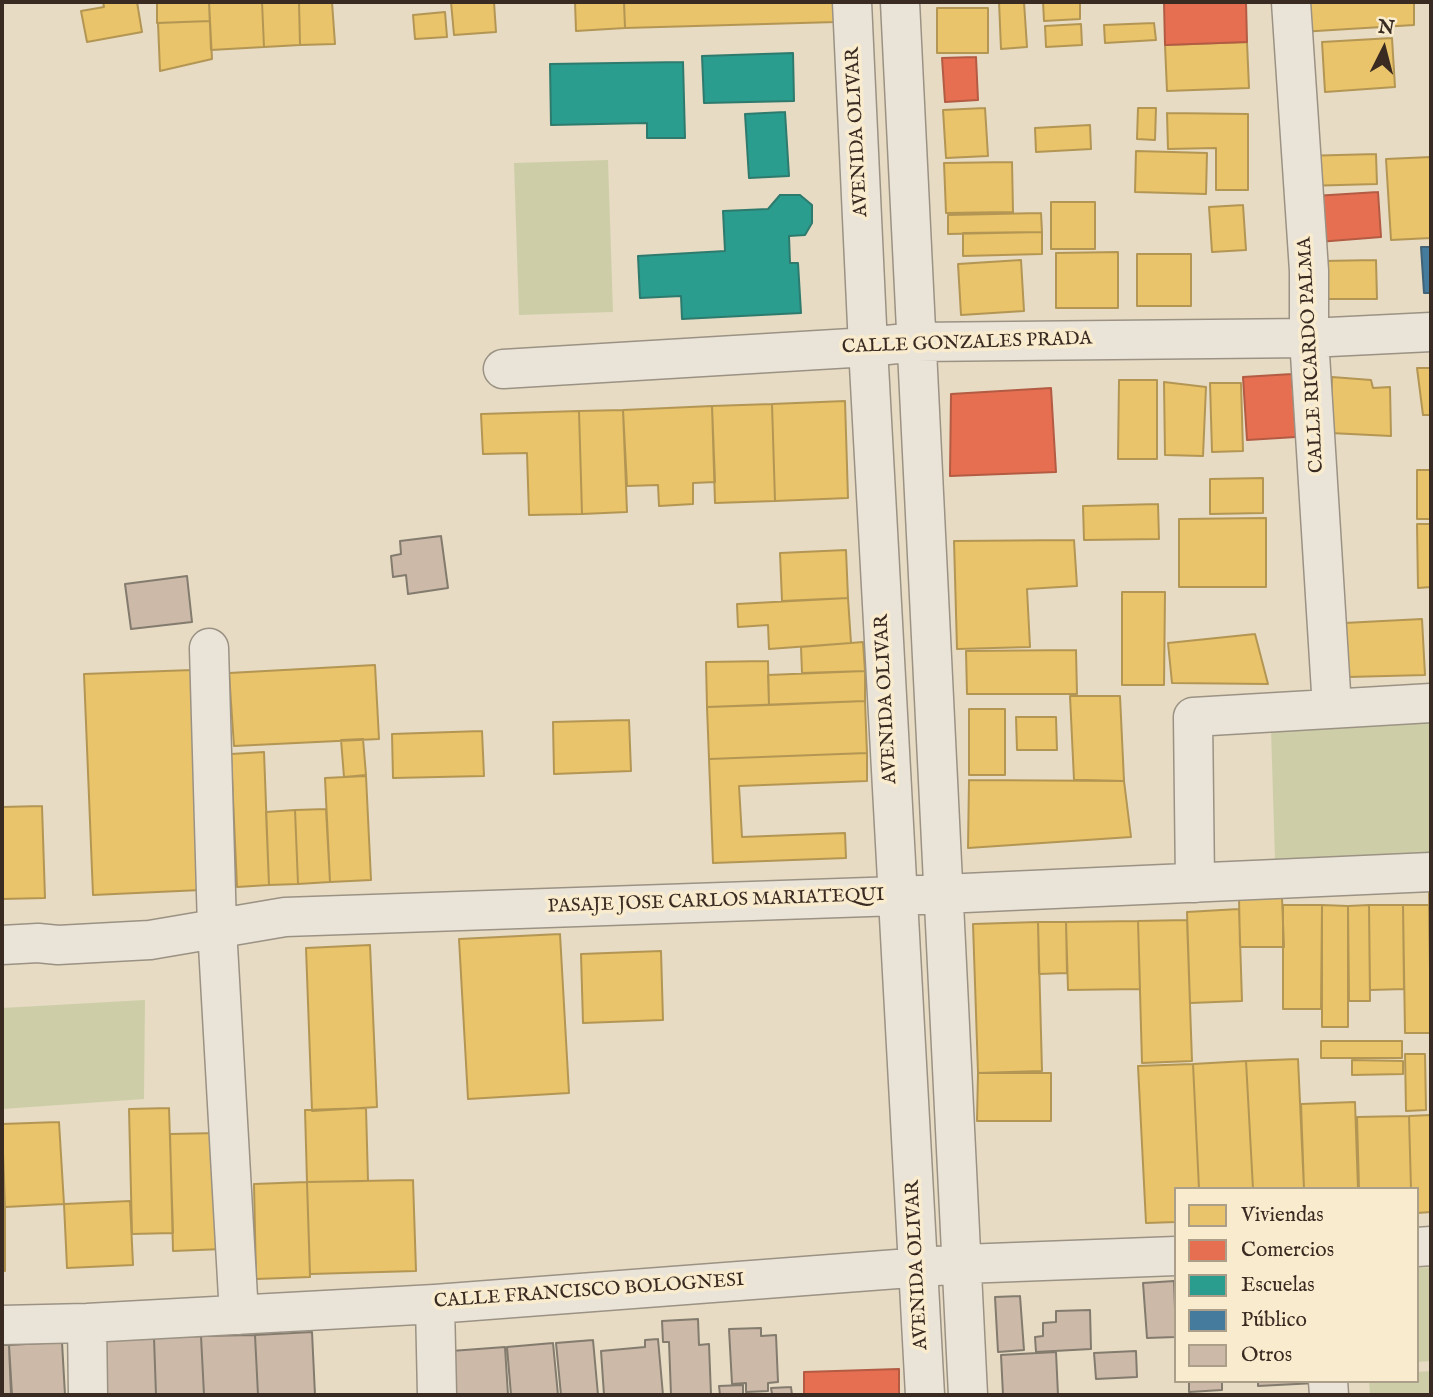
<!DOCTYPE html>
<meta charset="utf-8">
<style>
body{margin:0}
#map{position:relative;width:1433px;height:1397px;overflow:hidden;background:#e7dbc3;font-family:"IM FELL English",serif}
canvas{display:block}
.frame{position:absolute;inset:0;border:4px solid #392b22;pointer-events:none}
.legend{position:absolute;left:1174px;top:1187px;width:245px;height:196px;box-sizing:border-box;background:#f9ecce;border:2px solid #ac9f89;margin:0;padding:9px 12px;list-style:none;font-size:21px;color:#392b22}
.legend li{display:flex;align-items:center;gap:14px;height:35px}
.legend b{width:35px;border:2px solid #ac9f89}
.north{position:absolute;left:1349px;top:14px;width:70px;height:70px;-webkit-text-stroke:5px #f9ecce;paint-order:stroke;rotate:6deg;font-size:19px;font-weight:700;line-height:28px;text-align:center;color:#392b22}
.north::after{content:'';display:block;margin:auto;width:24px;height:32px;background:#392b22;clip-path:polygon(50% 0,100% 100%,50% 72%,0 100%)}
</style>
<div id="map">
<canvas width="1433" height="1397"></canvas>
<div class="frame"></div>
<ul class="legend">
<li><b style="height:19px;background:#e9c46a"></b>Viviendas</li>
<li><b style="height:19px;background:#e76f51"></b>Comercios</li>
<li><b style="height:19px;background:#2a9d8f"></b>Escuelas</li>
<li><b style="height:19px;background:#457b9d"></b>Público</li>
<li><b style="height:19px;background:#ccb9a8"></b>Otros</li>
</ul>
<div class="north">N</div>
</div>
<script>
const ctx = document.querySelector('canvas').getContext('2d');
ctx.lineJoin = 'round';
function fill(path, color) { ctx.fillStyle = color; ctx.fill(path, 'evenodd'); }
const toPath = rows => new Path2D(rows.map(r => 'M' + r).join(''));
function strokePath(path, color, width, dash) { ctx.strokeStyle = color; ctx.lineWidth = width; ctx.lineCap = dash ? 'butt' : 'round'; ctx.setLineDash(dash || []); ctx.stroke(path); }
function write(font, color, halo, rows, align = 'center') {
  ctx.font = font + ' "IM FELL English",serif'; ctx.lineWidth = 7; ctx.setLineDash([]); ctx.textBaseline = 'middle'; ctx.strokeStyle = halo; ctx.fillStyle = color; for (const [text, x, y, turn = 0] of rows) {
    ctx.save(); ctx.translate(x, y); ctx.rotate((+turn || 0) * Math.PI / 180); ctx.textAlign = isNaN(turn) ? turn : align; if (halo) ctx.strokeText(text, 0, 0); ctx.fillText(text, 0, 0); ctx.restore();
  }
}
fill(toPath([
 [608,160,613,312,519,315,514,163],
 [1431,721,1431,854,1275,860,1271,730],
 [145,1000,144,1099,2,1109,2,1008],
 [1431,1267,1431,1361,1417,1362,1417,1268],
 [1431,1371,1431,1395,1370,1395,1369,1381,1417,1381,1417,1372]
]), '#cdcea8');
const homes = toPath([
 [103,2,137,2,142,32,87,42,81,11,104,7,103,2],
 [157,2,209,2,210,21,157,23,157,2],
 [209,2,262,2,264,47,211,50,209,2],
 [262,2,299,2,300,45,264,47,262,2],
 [299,2,332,2,335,44,300,45,299,2],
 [451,2,494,2,496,32,454,35,451,2],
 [575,2,624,2,625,28,576,31,575,2],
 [624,2,836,2,836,22,625,28,624,2],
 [999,2,1024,2,1027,47,1001,49,999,2],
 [1043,2,1080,2,1080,19,1044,21,1043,2],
 [1302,2,1414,2,1414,25,1300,32,1302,2],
 [937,8,988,8,988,53,937,53,937,8],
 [445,12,447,37,415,39,413,15,445,12],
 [210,21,212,59,160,71,158,23,210,21],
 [1154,23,1156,40,1105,43,1104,25,1154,23],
 [1081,24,1082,45,1046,47,1045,26,1081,24],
 [1392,38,1395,87,1325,92,1322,42,1392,38],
 [1247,42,1249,88,1167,91,1165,45,1247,42],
 [985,108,988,156,946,158,943,110,985,108],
 [1138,108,1156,108,1155,140,1137,139,1138,108],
 [1167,113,1248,114,1248,190,1216,190,1216,148,1168,149,1167,113],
 [1090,125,1091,149,1036,152,1035,128,1090,125],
 [1136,151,1207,153,1206,194,1135,192,1136,151],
 [1376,154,1377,184,1304,186,1302,156,1376,154],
 [1431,157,1431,238,1391,240,1386,159,1431,157],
 [1012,162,1013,212,946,213,944,163,1012,162],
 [1051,202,1095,202,1095,249,1051,249,1051,202],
 [1243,205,1246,250,1212,252,1209,207,1243,205],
 [1041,213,1042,232,948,234,948,215,1041,213],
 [1042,232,1042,254,963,256,963,233,1042,232],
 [1118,252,1118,308,1056,308,1056,253,1118,252],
 [1137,254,1191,254,1191,306,1137,306,1137,254],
 [1021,260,1024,311,961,315,958,264,1021,260],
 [1376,260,1377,299,1324,299,1323,261,1376,260],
 [1417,368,1431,368,1431,415,1423,415,1417,368],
 [1332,377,1371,380,1373,388,1390,387,1391,436,1330,433,1332,377],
 [1119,380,1157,380,1157,459,1118,459,1119,380],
 [1164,382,1206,387,1203,456,1165,455,1164,382],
 [1210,383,1241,383,1243,451,1212,452,1210,383],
 [845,401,848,498,775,501,772,404,845,401],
 [772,404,775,501,715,503,712,406,772,404],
 [712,406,715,482,693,483,693,504,659,506,658,485,627,486,623,410,712,406],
 [623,410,627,512,582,514,579,411,623,410],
 [579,411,582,514,529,515,527,453,483,454,481,414,579,411],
 [1417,470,1431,470,1431,519,1417,519,1417,470],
 [1263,478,1263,513,1210,514,1210,479,1263,478],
 [1158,504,1159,539,1084,540,1083,506,1158,504],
 [1266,518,1266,587,1179,587,1179,519,1266,518],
 [1417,524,1431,524,1431,587,1418,588,1417,524],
 [1074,540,1077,586,1027,589,1030,647,957,649,954,541,1074,540],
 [846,550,848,598,782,601,780,553,846,550],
 [1122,592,1165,592,1164,685,1122,685,1122,592],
 [848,598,851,643,769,649,768,625,738,627,737,604,848,598],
 [1422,619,1425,675,1348,677,1344,623,1422,619],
 [1255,634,1268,684,1172,683,1168,643,1255,634],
 [863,642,865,671,802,673,801,647,863,642],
 [1076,650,1077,694,967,694,966,651,1076,650],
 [768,661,769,705,707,707,706,662,768,661],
 [375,665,379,739,234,746,229,673,375,665],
 [192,670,201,890,93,895,84,674,192,670],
 [865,671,865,701,769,705,768,675,865,671],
 [1070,696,1120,696,1124,781,1074,780,1070,696],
 [865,701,867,753,709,759,707,707,865,701],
 [969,709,1005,709,1005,775,969,775,969,709],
 [1016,717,1056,717,1057,750,1017,750,1016,717],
 [629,720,631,771,554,774,553,722,629,720],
 [482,731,484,776,393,778,392,734,482,731],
 [363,739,366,775,344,777,341,740,363,739],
 [264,752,269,885,237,887,231,754,264,752],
 [867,753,867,781,739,786,742,837,845,833,846,858,713,863,709,759,867,753],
 [366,776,371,880,330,882,325,778,366,776],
 [969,780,1124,781,1131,837,968,848,969,780],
 [42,806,45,898,2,899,2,807,42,806],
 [326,809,330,882,298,884,295,810,326,809],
 [295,810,298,884,269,885,266,812,295,810],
 [1429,891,1431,891,1431,1028,1429,891],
 [1239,898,1282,898,1284,947,1240,947,1239,898],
 [1283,905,1322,905,1321,1009,1283,1009,1283,905],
 [1322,905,1348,906,1348,1027,1322,1027,1322,905],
 [1369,905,1403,905,1404,989,1370,990,1369,905],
 [1369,905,1370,1001,1349,1001,1348,906,1369,905],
 [1403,905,1429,905,1431,1033,1405,1033,1403,905],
 [1239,909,1242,1001,1190,1003,1187,912,1239,909],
 [1187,920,1192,1061,1142,1063,1138,921,1187,920],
 [1138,921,1140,989,1068,990,1066,922,1138,921],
 [1038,922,1066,922,1067,973,1039,974,1038,922],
 [1038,922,1042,1071,978,1073,973,924,1038,922],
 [560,934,569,1093,468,1099,459,939,560,934],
 [370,945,377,1107,312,1111,306,948,370,945],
 [661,951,663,1020,583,1023,581,954,661,951],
 [1321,1041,1402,1041,1402,1058,1321,1058,1321,1041],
 [1405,1054,1425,1054,1426,1110,1406,1111,1405,1054],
 [1298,1059,1304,1189,1253,1189,1246,1061,1298,1059],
 [1352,1060,1403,1061,1403,1074,1352,1075,1352,1060],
 [1246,1061,1253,1189,1199,1189,1193,1064,1246,1061],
 [1193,1064,1199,1189,1176,1189,1176,1222,1146,1223,1138,1066,1193,1064],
 [978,1073,1051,1073,1051,1121,977,1121,978,1073],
 [1355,1102,1358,1189,1304,1189,1301,1104,1355,1102],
 [169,1108,173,1233,132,1234,129,1109,169,1108],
 [366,1108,368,1181,307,1182,305,1110,366,1108],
 [1431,1115,1431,1212,1417,1213,1417,1189,1411,1189,1409,1116,1431,1115],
 [1409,1116,1411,1189,1359,1189,1357,1117,1409,1116],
 [59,1122,64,1204,5,1207,2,1124,59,1122],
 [219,1133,223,1249,173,1251,170,1134,219,1133],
 [413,1180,416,1271,310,1274,307,1182,413,1180],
 [307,1182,310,1277,256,1279,254,1184,307,1182],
 [130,1201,133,1265,67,1268,64,1204,130,1201],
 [2,1207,5,1207,5,1271,2,1271,2,1207]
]);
fill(homes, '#e9c46a');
strokePath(homes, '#b49654', 2);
const shops = toPath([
 [1164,2,1246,2,1247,42,1165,45,1164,2],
 [976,57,978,100,945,102,942,58,976,57],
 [1378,192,1381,237,1318,242,1314,196,1378,192],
 [1292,374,1296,437,1247,440,1243,377,1292,374],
 [1051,388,1056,472,950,476,951,394,1051,388],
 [899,1369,899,1395,804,1395,804,1372,899,1369]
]);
fill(shops, '#e76f51');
strokePath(shops, '#b35b43', 2);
const schools = toPath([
 [793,53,794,101,704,103,702,56,793,53],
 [683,62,685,138,647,138,647,123,551,125,550,64,683,62],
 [785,112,789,176,749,178,745,114,785,112],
 [780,195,800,195,812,205,812,223,805,235,789,236,790,263,798,263,801,313,682,319,681,296,640,298,638,256,725,251,723,211,768,209,780,195]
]);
fill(schools, '#2a9d8f');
strokePath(schools, '#2e7b6e', 2);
const public = toPath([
 [1421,247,1431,247,1431,293,1424,293,1421,247]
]);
fill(public, '#457b9d');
strokePath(public, '#416378', 2);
const building = toPath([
 [441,536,448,588,408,594,406,575,393,577,391,556,401,554,400,541,441,536],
 [187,576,192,622,131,629,125,584,187,576],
 [1174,1281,1176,1337,1147,1338,1143,1283,1174,1281],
 [1020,1296,1024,1350,998,1352,995,1297,1020,1296],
 [1090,1310,1091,1349,1036,1352,1035,1337,1043,1336,1043,1323,1056,1322,1056,1311,1090,1310],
 [698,1319,699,1345,709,1344,711,1395,671,1395,669,1342,663,1342,662,1321,698,1319],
 [761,1328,761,1336,776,1335,778,1382,768,1383,768,1391,746,1392,746,1383,732,1384,729,1329,761,1328],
 [312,1332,315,1395,258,1395,255,1335,312,1332],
 [255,1335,258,1395,204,1395,201,1336,255,1335],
 [201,1336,204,1395,156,1395,154,1338,201,1336],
 [154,1338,156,1395,102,1395,100,1340,154,1338],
 [658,1339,663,1395,604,1395,601,1351,645,1347,645,1340,658,1339],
 [593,1340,598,1395,561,1395,556,1343,593,1340],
 [62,1342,65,1395,12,1395,9,1345,62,1342],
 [553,1343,558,1395,511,1395,507,1347,553,1343],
 [2,1345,9,1345,11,1395,2,1395,2,1345],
 [505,1347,508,1395,454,1395,451,1351,505,1347],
 [1136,1351,1137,1377,1096,1379,1094,1353,1136,1351],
 [1056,1352,1058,1395,1003,1395,1001,1355,1056,1352],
 [1189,1381,1222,1381,1222,1390,1189,1392,1189,1381],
 [1258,1381,1316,1381,1316,1383,1258,1386,1258,1381],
 [743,1385,743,1395,720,1395,719,1386,743,1385],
 [791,1387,792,1395,766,1395,772,1394,771,1388,791,1387]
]);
fill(building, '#ccb9a8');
strokePath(building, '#837b6e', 2);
const minor = toPath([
 [852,2,868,347,925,1395],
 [900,2,968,1395],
 [1291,2,1309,271,1309,338,1332,708],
 [503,369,868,347,916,342,1309,338,1431,332],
 [209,648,217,928,239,1315],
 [1195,883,1193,717,1431,703],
 [2,945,38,943,58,945,150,940,285,917,898,896,1431,872],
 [1417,1247,1431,1246],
 [435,1304,437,1395],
 [87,1323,88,1395],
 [2,1325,87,1323,435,1304,963,1264,1176,1256],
 [1328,1381,1329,1395]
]);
strokePath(minor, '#9b9284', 41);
strokePath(minor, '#eae4d8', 38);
write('19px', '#392b22', '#f9ecce', [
 ["AVENIDA OLIVAR",858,132,-93],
 ["CALLE GONZALES PRADA",967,344,-2],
 ["CALLE RICARDO PALMA",1312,355,-93],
 ["AVENIDA OLIVAR",887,699,-93],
 ["PASAJE JOSE CARLOS MARIATEQUI",716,902,-2],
 ["AVENIDA OLIVAR",918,1265,-93],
 ["CALLE FRANCISCO BOLOGNESI",589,1292,-4]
]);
</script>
